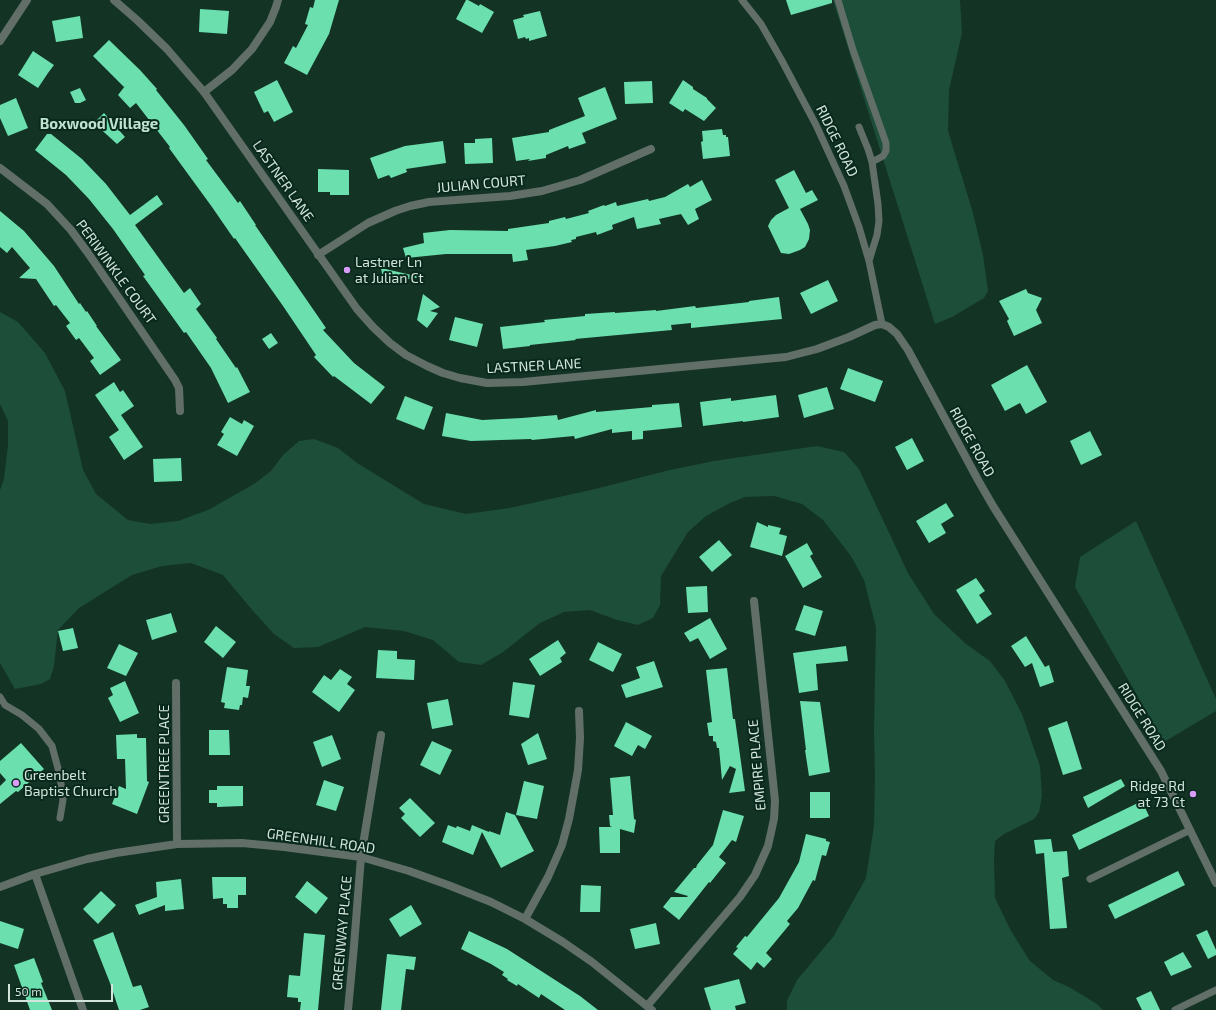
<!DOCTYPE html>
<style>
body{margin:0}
#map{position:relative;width:1216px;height:1010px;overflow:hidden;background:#133325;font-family:"Exo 2",sans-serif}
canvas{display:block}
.scale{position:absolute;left:8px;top:984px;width:105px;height:18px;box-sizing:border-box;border:2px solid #d2e4db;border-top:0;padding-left:5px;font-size:12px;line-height:14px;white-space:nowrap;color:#d2e4db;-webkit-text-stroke:3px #08291c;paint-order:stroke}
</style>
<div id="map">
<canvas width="1216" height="1010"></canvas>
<div class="scale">50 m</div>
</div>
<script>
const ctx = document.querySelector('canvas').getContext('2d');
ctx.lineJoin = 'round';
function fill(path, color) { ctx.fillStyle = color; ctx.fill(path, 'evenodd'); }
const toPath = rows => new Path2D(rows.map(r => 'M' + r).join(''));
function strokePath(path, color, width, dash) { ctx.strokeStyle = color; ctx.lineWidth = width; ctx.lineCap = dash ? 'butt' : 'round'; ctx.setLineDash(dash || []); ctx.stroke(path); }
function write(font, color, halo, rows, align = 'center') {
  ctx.font = font + ' "Exo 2",sans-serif'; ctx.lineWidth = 4; ctx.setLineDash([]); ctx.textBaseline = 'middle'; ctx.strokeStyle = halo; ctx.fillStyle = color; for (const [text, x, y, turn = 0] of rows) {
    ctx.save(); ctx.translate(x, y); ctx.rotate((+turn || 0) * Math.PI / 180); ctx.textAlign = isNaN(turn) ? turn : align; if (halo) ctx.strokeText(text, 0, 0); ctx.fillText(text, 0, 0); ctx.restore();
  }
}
fill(toPath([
 [833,0,960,0,962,33,949,90,948,131,973,213,983,255,988,291,984,298,952,317,935,324],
 [0,312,18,322,45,353,65,391,83,470,96,494,128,520,150,524,178,521,208,510,254,484,271,471,283,455,299,441,314,439,338,448,357,463,424,504,466,514,510,508,595,489,670,470,714,461,817,446,844,452,859,469,908,573,934,614,966,644,990,661,1005,681,1022,714,1040,766,1042,796,1039,812,1034,819,1004,834,995,841,994,859,995,898,1010,929,1029,960,1053,980,1069,987,1097,1004,1103,1010,787,1010,787,1001,797,980,833,937,866,878,874,826,875,777,874,730,876,627,864,580,851,556,823,520,802,504,774,496,745,497,730,503,706,516,688,532,661,576,660,605,653,618,638,625,617,620,590,610,564,612,540,623,503,652,481,665,459,662,433,640,404,631,365,627,318,647,294,648,274,634,253,611,223,575,191,563,162,566,132,575,79,608,58,630,54,666,50,679,41,684,15,689,0,663,0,490,4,479,8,445,8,421,0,404],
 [1136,521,1216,699,1216,711,1164,742,1075,587,1080,557]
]), '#1d4e39');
fill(toPath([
 [315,0,339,0,329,34,307,75,284,63,293,46,296,48,308,25,305,24,310,7,313,8],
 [466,0,468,0,479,6,480,4,494,12,482,33,456,19],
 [786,0,832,0,832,3,791,15],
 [200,9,229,11,227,34,199,32],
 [540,11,547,36,529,41,529,38,526,39,525,37,518,39,513,20,524,17,523,15],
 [80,16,83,38,56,42,52,21],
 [109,40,140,70,157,89,156,90,184,125,208,159,206,160,238,203,240,201,256,225,255,225,326,328,323,330,354,363,385,387,371,404,334,376,333,377,314,357,316,355,283,306,235,238,234,239,212,207,169,148,170,147,136,103,130,108,118,95,125,86,124,87,93,56],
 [33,51,54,65,48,73,38,88,18,75],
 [277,80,293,112,274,122,268,111,264,113,254,92],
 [683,80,693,87,693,89,707,98,707,99,716,108,704,121,685,109,683,112,669,103],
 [652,81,653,103,625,104,624,82],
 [605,87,617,119,582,133,586,143,569,149,568,146,546,155,546,158,528,161,530,159,516,161,512,138,549,132,549,130,585,116,578,98],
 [80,88,86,100,80,103,75,103,70,92],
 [16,98,28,128,8,136,0,118,0,105],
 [104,113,125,137,117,144,94,123],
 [722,129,723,135,726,135,726,137,728,137,730,156,703,159,701,142,703,141,702,131],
 [47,134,51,134,82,159,106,184,130,215,157,195,163,204,135,225,184,293,190,288,201,304,196,309,217,338,216,339,236,368,237,367,250,392,228,403,211,368,186,332,184,333,143,276,145,275,113,229,89,199,66,175,35,150],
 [492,138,493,163,465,164,464,143,475,143,475,139],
 [443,141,446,163,406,169,407,172,391,178,389,175,378,179,370,158,405,146],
 [318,169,349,170,349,195,330,195,330,192,318,192],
 [794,170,806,193,812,190,818,200,800,209,808,224,810,230,809,239,805,247,800,250,789,254,781,253,768,226,771,220,776,215,789,208,775,180],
 [702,180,712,200,695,209,699,219,688,225,681,214,659,219,661,224,637,229,634,217,612,225,613,229,597,235,596,232,576,237,576,239,571,240,572,242,555,246,526,250,528,260,513,262,512,254,446,254,406,258,403,248,424,243,423,233,450,230,508,231,508,229,549,223,549,221,565,217,566,219,589,213,588,211,604,205,605,206,616,202,617,206,648,199,649,201,665,197,688,184,690,187],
 [0,211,24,231,54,266,79,304,80,303,86,312,87,311,97,326,96,326,121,360,100,375,90,361,94,358,79,338,76,340,66,326,70,323,56,305,54,306,36,279,19,278,30,268,12,247,7,253,0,247],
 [381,268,420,277,384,284],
 [828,280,838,301,811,314,800,293],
 [1026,289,1028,293,1042,298,1036,310,1042,323,1014,336,1007,321,1009,319,999,301],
 [423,294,440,307,430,311,438,313,427,328,417,320],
 [779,297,782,319,691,328,691,323,671,325,672,330,575,339,576,340,530,345,530,346,503,349,500,327,545,322,544,320,585,316,585,314,615,312,615,313,656,310,656,311,695,306,696,308,749,302,749,301],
 [455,317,483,324,477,347,449,340],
 [271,333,278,343,269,349,262,339],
 [1027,365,1047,402,1026,414,1020,403,1005,411,991,385],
 [848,368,883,381,875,402,840,389],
 [114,382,120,392,123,390,134,406,121,415,143,447,124,460,109,437,119,430,95,395],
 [827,387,834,409,804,418,798,395],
 [776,395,779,417,743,422,743,421,703,426,700,402,731,398,731,401],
 [405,396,433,407,424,430,396,419],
 [679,403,682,427,643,431,643,439,632,440,632,431,612,433,612,429,575,439,574,436,532,440,531,439,471,441,442,436,446,413,482,420,522,418,557,415,558,420,596,410,596,412,652,407,652,405],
 [230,417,242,424,244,420,254,426,237,456,217,445,224,434,221,432],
 [1090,431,1102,455,1081,465,1070,441],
 [912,438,924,461,907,470,895,447],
 [181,458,182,481,154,482,153,459],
 [946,503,954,516,941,524,946,533,929,543,916,521],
 [757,522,768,527,768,525,781,528,779,534,787,536,782,556,750,547],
 [719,540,732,555,712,572,699,557],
 [807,543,813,554,810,556,822,577,803,588,785,556],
 [976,578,985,591,979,595,992,614,977,624,956,590],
 [707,586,708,612,688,613,686,587],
 [804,605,823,611,815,636,795,630],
 [171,613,177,632,152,640,146,620],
 [710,618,727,649,710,659,698,638,690,642,684,633],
 [216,626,236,642,223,658,204,642],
 [73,628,78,648,63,651,58,631],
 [1026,636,1045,667,1049,665,1054,682,1040,687,1032,663,1025,667,1011,646],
 [558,640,566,653,560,658,562,662,540,676,529,659],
 [598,642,622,654,613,672,589,660],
 [119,644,138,653,126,676,107,668],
 [846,646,848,661,816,664,818,690,799,693,793,653],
 [378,650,397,651,397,659,415,660,414,680,376,678],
 [654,661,663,687,626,698,621,685,640,678,636,667],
 [227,667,248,670,246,686,250,686,248,698,243,697,242,705,240,705,239,710,224,708,225,703,221,702],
 [727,668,733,719,735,719,745,791,729,793,736,769,730,766,722,780,719,748,717,748,716,742,713,741,713,736,709,736,707,723,712,722,706,670],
 [340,669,352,677,347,684,355,690,339,712,312,692,324,675,331,680],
 [125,681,139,713,120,722,108,698,113,695,110,688],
 [513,682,535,685,529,718,509,715],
 [448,699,453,725,432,729,427,703],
 [800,701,820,702,830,772,809,776,805,750,806,750],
 [1067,721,1082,769,1063,775,1048,728],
 [626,722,652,736,645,749,638,745,632,756,614,746],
 [209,730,229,730,230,755,209,755],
 [538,733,547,759,528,765,521,744],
 [137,734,137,738,146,738,147,781,149,782,137,814,112,804,119,786,126,789,125,759,117,759,116,735],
 [332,735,341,759,322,767,313,742],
 [432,741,452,750,440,775,420,765],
 [21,743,44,769,18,792,16,791,0,804,0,786,6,780,0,773,0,761],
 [630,776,634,819,636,820,634,833,620,829,620,853,600,853,599,827,612,827,610,826,609,815,613,815,610,778],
 [1121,779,1125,786,1088,808,1083,797],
 [324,780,344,787,336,811,316,805],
 [524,781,544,786,537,819,516,815],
 [217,786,243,786,243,806,217,807,217,803,209,803,209,790,217,790],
 [810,792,830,792,830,818,810,818],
 [410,798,435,823,420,837,401,818,405,814,399,808],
 [1142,801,1149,816,1079,850,1072,835],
 [723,810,744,816,736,842,732,840,719,857,726,863,710,883,709,882,679,920,663,907,671,897,687,897,688,896,674,892,694,868,696,868,697,865,713,845],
 [506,812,515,815,534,851,501,868,482,832,473,855,442,842,448,825,456,828,457,826,470,831,472,825,489,832,489,831,500,835],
 [806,834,826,839,826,841,830,842,826,856,822,855,815,881,813,880,798,908,787,921,790,924,766,953,772,959,764,968,757,962,751,970,733,954,738,948,736,947,745,936,747,937,779,898,799,862],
 [1051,839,1053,852,1067,851,1069,876,1062,878,1067,928,1050,929,1044,853,1036,854,1034,840],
 [1178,871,1185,885,1115,919,1108,905],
 [212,877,246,877,246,895,238,895,238,908,227,908,227,904,223,904,223,898,213,899],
 [181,879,184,909,165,911,165,905,139,915,135,905,157,897,156,882],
 [307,881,328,898,316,914,295,897],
 [581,885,601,886,600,912,580,912],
 [101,891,116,905,98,924,83,909],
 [411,905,422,924,400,937,389,919],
 [0,921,24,929,18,949,0,943],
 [656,923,660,944,635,949,630,929],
 [1207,930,1216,950,1216,955,1208,959,1196,935],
 [469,931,507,949,580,996,598,1010,565,1010,541,994,539,998,518,984,517,986,507,980,508,979,502,975,504,972,491,964,461,949],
 [113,932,133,987,141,985,149,1007,140,1010,119,1010,110,983,93,940],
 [304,933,325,935,318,1010,300,1010,301,1002,298,1002,298,998,287,997,289,975,300,976],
 [1183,952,1192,967,1171,976,1164,962],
 [387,954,416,957,414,970,406,969,401,1010,381,1010],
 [34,958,43,982,41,983,52,1010,30,1010,14,965],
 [739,979,746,1003,735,1006,736,1010,711,1010,704,988],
 [1151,991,1160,1010,1142,1010,1136,998]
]), '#6bdfad');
strokePath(toPath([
 [742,0,761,24,781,59,816,125,844,186,859,227,869,261,882,324],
 [838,0,853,50,886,143,886,151,883,156,872,162],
 [859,127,868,149,872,162,878,204,879,221,877,235,869,261],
 [0,697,5,705,22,715,39,729,52,746,60,776,63,800,60,818],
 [1090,879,1190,830],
 [1175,1010,1216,990]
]), '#616f68', 7);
strokePath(toPath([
 [0,41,27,0],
 [204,92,232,70,252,49,270,22,276,7,278,0],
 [0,168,47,204,71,230,88,253,175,380,179,388,180,411],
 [318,255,368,223,395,211,410,206,429,202,510,196,542,191,580,180,651,149],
 [176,683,177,844],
 [35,874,83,1010],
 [0,887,35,874,87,859,116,853,177,844,242,843,284,847,361,857,409,871,448,885,491,902,525,919,563,942,592,962,652,1010],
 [525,919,548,877,562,845,569,819,578,770,580,738,579,711],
 [647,1006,740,897,755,875,768,846,774,819,775,801,754,601],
 [348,1010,354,946,361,857,381,735]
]), '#616f68', 8);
strokePath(toPath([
 [114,0,137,20,167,49,204,92,357,309,373,327,390,343,406,355,427,366,443,373,460,378,487,383,523,382,786,357,817,349,849,337,875,325,882,324,889,327,897,334,908,350,978,480,993,506,1161,771,1216,883]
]), '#616f68', 8);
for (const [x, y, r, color] of [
 [347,270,4,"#d89bf8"],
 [16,783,4,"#d89bf8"],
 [1193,794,4,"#d89bf8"]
]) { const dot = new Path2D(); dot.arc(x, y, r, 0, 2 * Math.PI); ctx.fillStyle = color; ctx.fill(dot); strokePath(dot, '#08291c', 1.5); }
write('14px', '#d2e4db', '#08291c', [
 ["RIDGE ROAD",837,141,64],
 ["LASTNER LANE",283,181,55],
 ["JULIAN COURT",481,184,-5],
 ["PERIWINKLE COURT",116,272,54],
 ["LASTNER LANE",534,366,-3],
 ["RIDGE ROAD",972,442,61],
 ["RIDGE ROAD",1142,717,58],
 ["GREENTREE PLACE",164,764,-90],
 ["EMPIRE PLACE",757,765,-95],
 ["GREENHILL ROAD",321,841,8],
 ["GREENWAY PLACE",342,933,-85]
]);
write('14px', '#d2e4db', '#08291c', [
 ["Lastner Ln",355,262],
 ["at Julian Ct",355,278],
 ["Greenbelt",24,775],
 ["Baptist Church",24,791],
 ["Ridge Rd",1185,786,"right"],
 ["at 73 Ct",1185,802,"right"]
], 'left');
write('bold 15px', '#bfe3d1', '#08291c', [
 ["Boxwood Village",99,124]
]);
</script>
